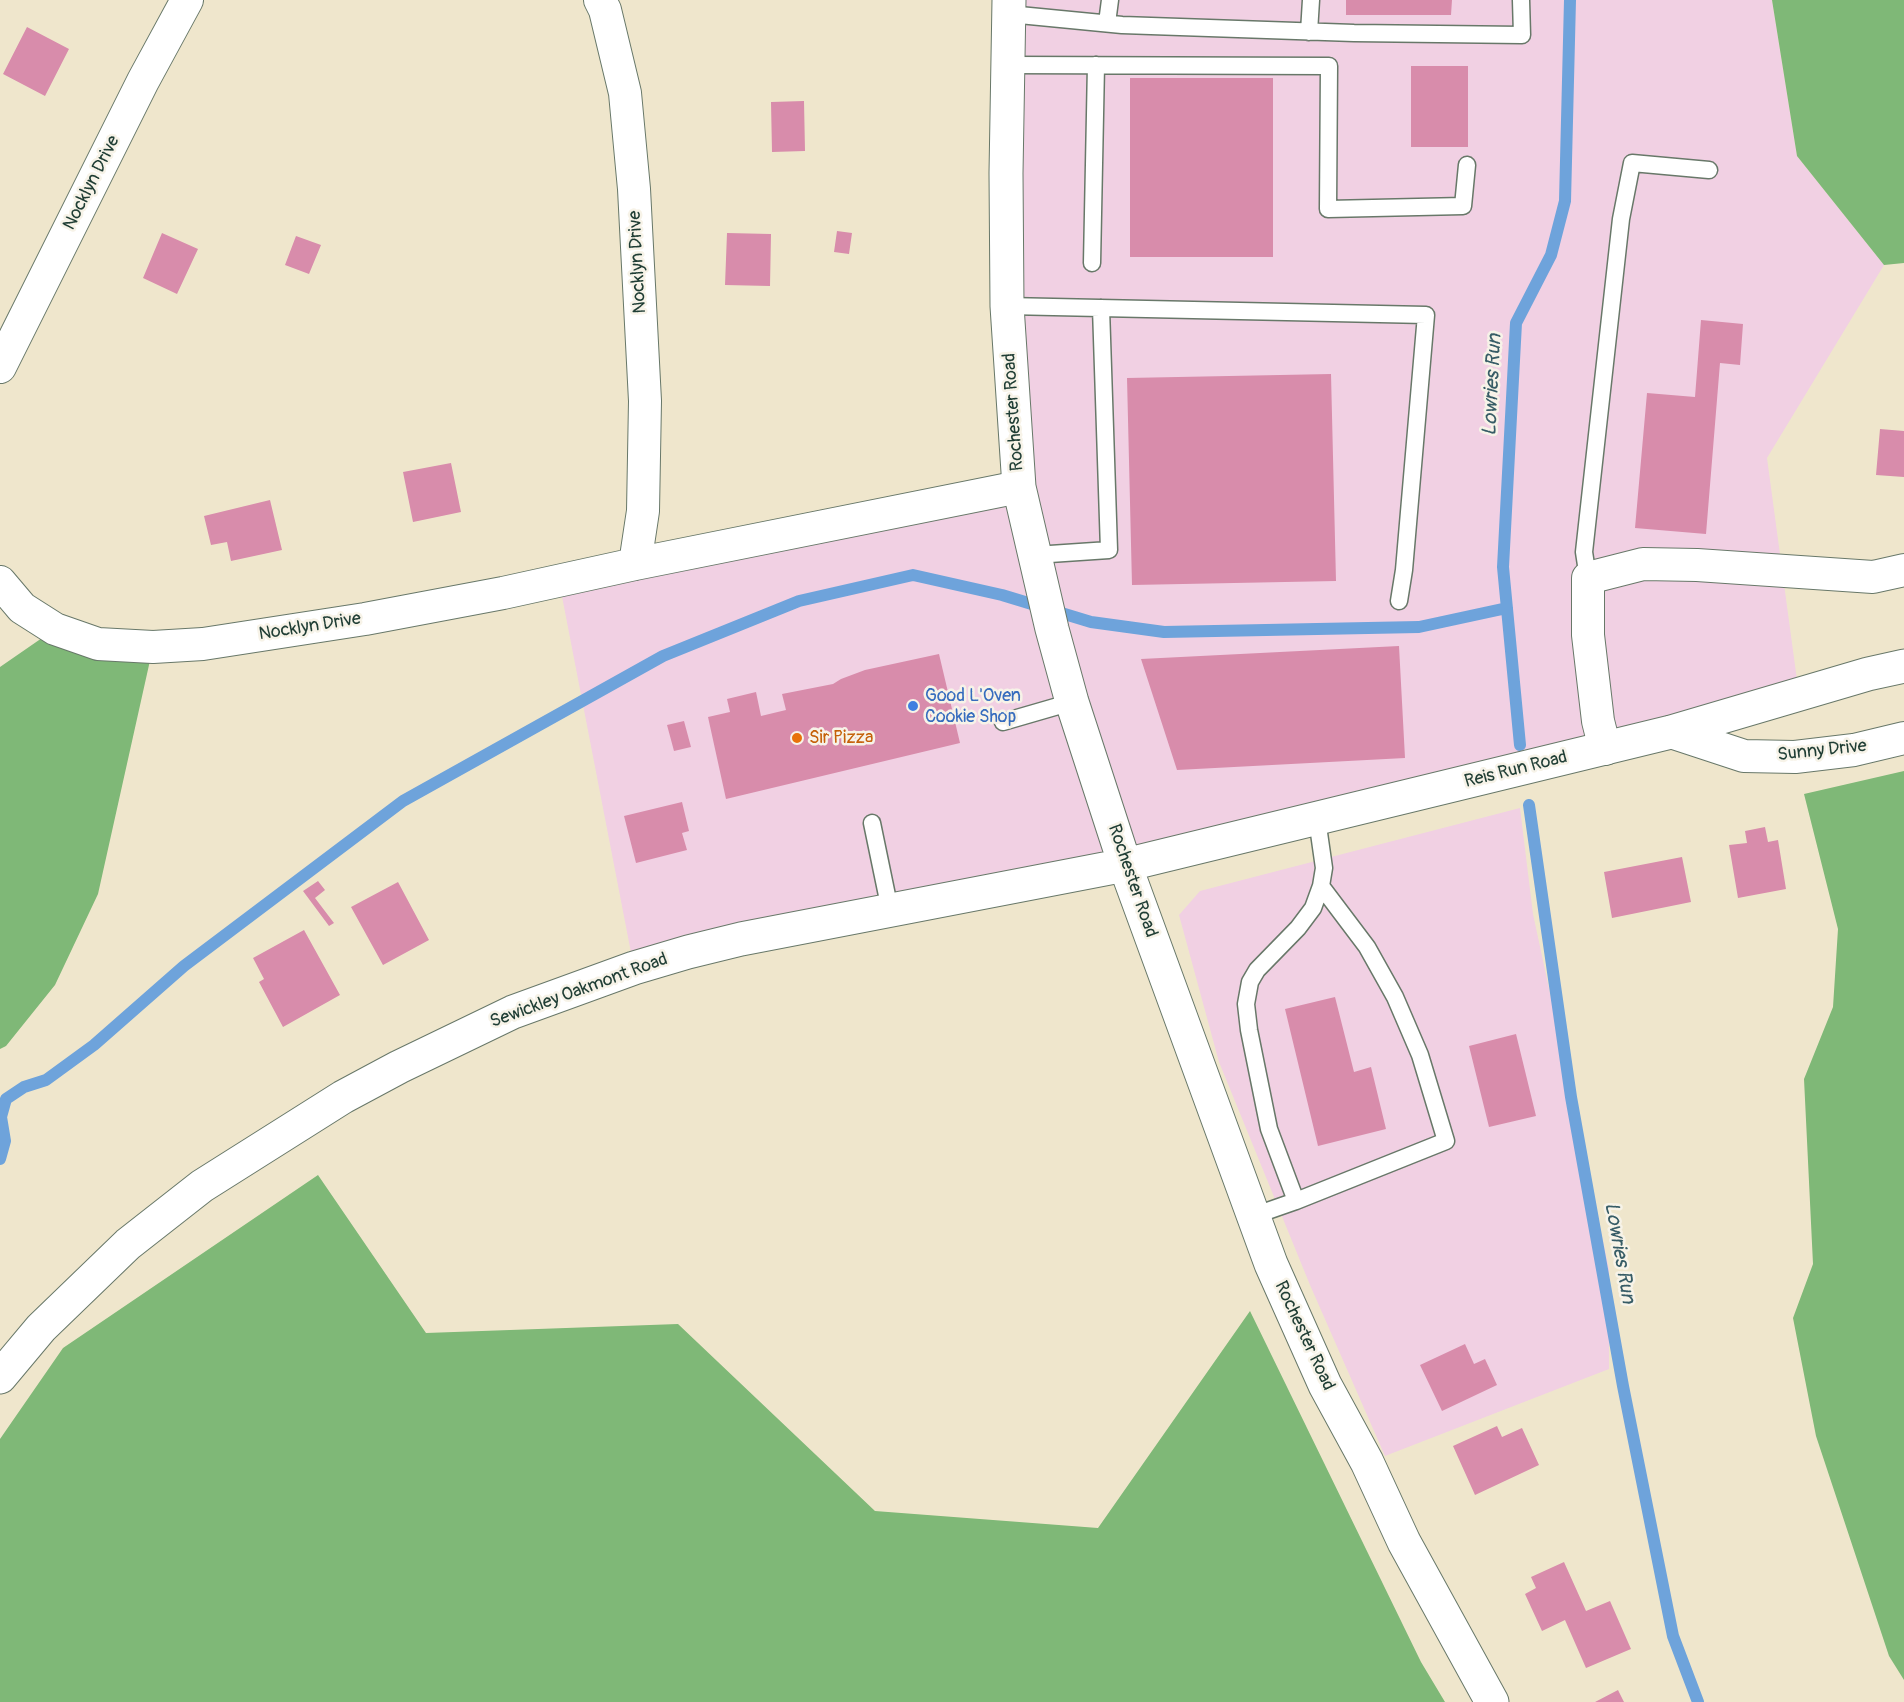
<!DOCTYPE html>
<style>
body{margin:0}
canvas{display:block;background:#efe6cc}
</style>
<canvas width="1904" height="1702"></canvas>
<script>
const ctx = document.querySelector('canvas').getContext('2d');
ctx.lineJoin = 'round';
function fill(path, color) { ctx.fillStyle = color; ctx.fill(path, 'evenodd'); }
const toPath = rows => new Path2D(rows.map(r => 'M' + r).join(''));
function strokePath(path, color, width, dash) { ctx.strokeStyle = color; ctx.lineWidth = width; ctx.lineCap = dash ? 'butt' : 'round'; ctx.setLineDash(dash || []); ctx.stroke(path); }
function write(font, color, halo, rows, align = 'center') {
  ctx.font = font + ' Pangolin,sans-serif'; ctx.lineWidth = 5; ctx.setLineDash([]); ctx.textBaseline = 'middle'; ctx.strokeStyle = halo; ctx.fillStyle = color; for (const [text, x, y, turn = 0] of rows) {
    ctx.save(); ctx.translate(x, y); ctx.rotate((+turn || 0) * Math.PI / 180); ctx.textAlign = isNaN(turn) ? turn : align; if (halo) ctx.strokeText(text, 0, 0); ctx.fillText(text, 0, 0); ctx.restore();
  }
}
fill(toPath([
 [1009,0,1772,0,1797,156,1884,265,1767,458,1799,695,634,968,559,581,1018,487],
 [1520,808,1533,914,1609,1269,1609,1369,1385,1456,1310,1285,1219,1062,1179,915,1200,891]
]), '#f1d0e3');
fill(toPath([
 [1772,0,1904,0,1904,263,1884,265,1797,156],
 [55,629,153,647,98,894,55,985,6,1046,0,1049,0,667],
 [1904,771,1904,1680,1889,1656,1816,1436,1793,1318,1813,1264,1804,1079,1833,1007,1838,929,1804,794],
 [318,1175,426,1333,678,1324,875,1511,1098,1528,1250,1311,1421,1662,1445,1702,0,1702,0,1439,63,1348]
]), '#7fb877');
strokePath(toPath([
 [1520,745,1503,567,1516,323,1551,255,1565,201,1570,0],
 [1529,805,1571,1097,1623,1386,1673,1636,1698,1702],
 [0,1159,5,1141,1,1117,6,1099,24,1087,46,1080,94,1045,184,966,403,801,663,656,799,601,913,575,1002,595,1091,622,1164,632,1419,627,1507,608]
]), '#6ea3db', 12);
fill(toPath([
 [1346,0,1452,0,1451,15,1346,15],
 [27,27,69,49,45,96,3,74],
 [1411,66,1468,66,1468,147,1411,147],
 [1130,78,1273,78,1273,257,1130,257],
 [804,101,805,151,772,152,771,102],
 [837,231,852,233,849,254,834,252],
 [162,233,198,249,177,294,143,278],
 [727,233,771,234,770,286,725,285],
 [296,236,321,245,309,274,285,265],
 [1701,320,1743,324,1740,365,1720,363,1706,534,1635,528,1647,393,1695,397],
 [1331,374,1336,581,1132,585,1127,378],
 [1880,429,1904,431,1904,477,1876,475],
 [451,463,461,512,413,522,403,472],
 [270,500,282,550,231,561,227,542,211,545,204,516],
 [1399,646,1405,758,1177,770,1141,659],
 [939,654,960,743,726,799,708,717,730,712,727,699,756,692,761,716,786,710,782,694,833,684,841,679,865,670],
 [684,721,691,747,674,751,667,725],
 [682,802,689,831,682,833,687,850,636,863,624,816],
 [1765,827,1768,842,1778,840,1786,889,1738,898,1729,845,1747,843,1745,831],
 [1682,857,1691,902,1612,918,1604,872],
 [318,881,325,890,315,898,334,923,329,926,303,891],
 [398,882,429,940,383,965,351,907],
 [304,930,340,995,283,1027,259,982,264,979,253,958],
 [1335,997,1354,1072,1371,1067,1386,1129,1318,1146,1285,1009],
 [1516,1034,1536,1116,1489,1127,1469,1046],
 [1465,1344,1474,1364,1485,1359,1497,1385,1442,1411,1420,1365],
 [1497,1426,1502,1437,1522,1428,1539,1465,1475,1495,1453,1446],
 [1564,1562,1586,1611,1610,1601,1631,1649,1586,1668,1565,1620,1542,1631,1525,1594,1536,1588,1531,1577],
 [1618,1690,1624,1702,1595,1702]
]), '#d88cab');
const lane = toPath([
 [1009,14,1122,25,1354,33,1522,35,1521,0],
 [1107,23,1110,0],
 [1309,32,1311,0],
 [1008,65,1329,66,1328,209,1463,206,1467,165],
 [1092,263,1096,65],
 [1007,306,1426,315,1404,570,1399,601],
 [1035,555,1109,550,1101,308],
 [1588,578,1584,552,1621,219,1632,163,1709,170],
 [1003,722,1072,702],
 [872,823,890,910],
 [1296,1201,1446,1141,1420,1055,1395,997,1367,947,1321,886],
 [1253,1216,1296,1201,1269,1129,1249,1030,1246,1004,1250,982,1257,970,1298,928,1313,908,1321,886,1324,868,1317,819]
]);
const street = toPath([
 [600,0,605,10,625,93,634,189,645,401,643,511,635,564],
 [0,367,143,81,187,0],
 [0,582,22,608,55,629,98,644,153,647,203,644,365,619,503,593,635,564,1019,487],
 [1671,732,1744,756,1795,757,1854,750,1904,738],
 [1605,749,1598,721,1588,635,1588,578,1643,564,1697,565,1873,577,1904,570]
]);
const secondary = toPath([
 [1492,1702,1404,1542,1367,1462,1325,1385,1271,1264,1125,865,1671,732,1868,674,1904,666]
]);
const primary = toPath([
 [0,1377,41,1328,128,1244,202,1186,343,1097,399,1067,513,1012,634,968,688,952,741,939,1125,865,1072,702,1052,629,1019,487,1007,306,1006,173,1009,0]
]);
strokePath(lane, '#687869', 19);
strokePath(street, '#687869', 34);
strokePath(secondary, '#687869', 35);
strokePath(primary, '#687869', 35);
strokePath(lane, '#fff', 16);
strokePath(street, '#fff', 32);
strokePath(secondary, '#fff', 33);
strokePath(primary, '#fff', 33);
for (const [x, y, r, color] of [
 [913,706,6,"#3f7fe0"],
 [797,738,6,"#e8710a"]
]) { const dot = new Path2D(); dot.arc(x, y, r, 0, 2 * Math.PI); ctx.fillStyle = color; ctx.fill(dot); strokePath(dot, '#f7f3e8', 2); }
write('18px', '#1f3d34', '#f7f3e8', [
 ["Nocklyn Drive",92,183,-63],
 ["Nocklyn Drive",638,262,-93],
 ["Rochester Road",1014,412,-94],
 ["Nocklyn Drive",310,627,-9],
 ["Sunny Drive",1822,751,-6],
 ["Reis Run Road",1516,770,-14],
 ["Rochester Road",1132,881,71],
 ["Sewickley Oakmont Road",579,991,-20],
 ["Rochester Road",1304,1336,65]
]);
write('18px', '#366cbe', '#f7f3e8', [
 ["Good L'Oven",925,696],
 ["Cookie Shop",925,717]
], 'left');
write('18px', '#c56008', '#f7f3e8', [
 ["Sir Pizza",809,738]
], 'left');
write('italic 20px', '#375c66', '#f7f3e8', [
 ["Lowries Run",1493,385,-87],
 ["Lowries Run",1619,1253,80]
]);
</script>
